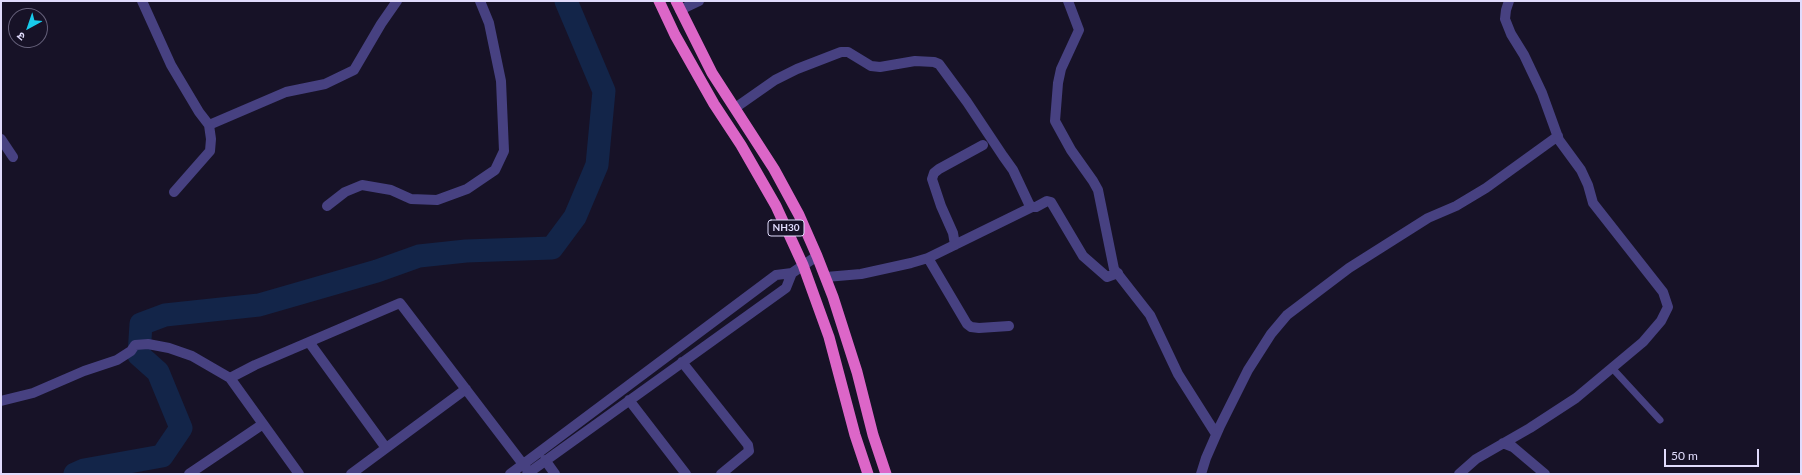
<!DOCTYPE html>
<meta charset="utf-8">
<style>
body{margin:0}
#map{position:relative;width:1802px;height:475px;overflow:hidden;background:#171227;font-family:Lato,"Noto Sans Devanagari",sans-serif}
canvas{display:block}
.frame{position:absolute;inset:0;border:2px solid #e0dbfc;pointer-events:none}
.north{position:absolute;left:8px;top:8px;width:40px;height:40px;box-sizing:border-box;background:#171227;border:1px solid #67627c;border-radius:50%;rotate:220deg;font-size:11px;font-weight:700;line-height:16px;text-align:center;color:#e0dbfc}
.north::after{content:'';display:block;margin:auto;width:14px;height:18px;background:#18cbeb;clip-path:polygon(50% 0,100% 100%,50% 72%,0 100%)}
.scale{position:absolute;left:1664px;top:449px;width:95px;height:18px;box-sizing:border-box;border:2px solid #e0dbfc;border-top:0;padding-left:5px;font-size:12px;line-height:14px;white-space:nowrap;color:#e0dbfc;-webkit-text-stroke:3px #171227;paint-order:stroke}
</style>
<div id="map">
<canvas width="1802" height="475"></canvas>
<div class="frame"></div>
<div class="north">उ</div>
<div class="scale">50 m</div>
</div>
<script>
const ctx = document.querySelector('canvas').getContext('2d');
ctx.lineJoin = 'round';
const toPath = rows => new Path2D(rows.map(r => 'M' + r).join(''));
function strokePath(path, color, width, dash) { ctx.strokeStyle = color; ctx.lineWidth = width; ctx.lineCap = dash ? 'butt' : 'round'; ctx.setLineDash(dash || []); ctx.stroke(path); }
function write(font, color, halo, rows, align = 'center') {
  ctx.font = font + ' Lato,sans-serif'; ctx.lineWidth = 4; ctx.setLineDash([]); ctx.textBaseline = 'middle'; ctx.strokeStyle = halo; ctx.fillStyle = color; for (const [text, x, y, turn = 0] of rows) {
    ctx.save(); ctx.translate(x, y); ctx.rotate((+turn || 0) * Math.PI / 180); ctx.textAlign = isNaN(turn) ? turn : align; if (halo) ctx.strokeText(text, 0, 0); ctx.fillText(text, 0, 0); ctx.restore();
  }
}
strokePath(toPath([
 [75,474,84,470,162,456,181,428,158,372,139,355,141,324,165,315,259,305,377,271,419,256,466,251,552,248,575,217,597,165,604,91,566,1]
]), '#132549', 23);
strokePath(toPath([
 [1613,369,1660,420]
]), '#474181', 7);
strokePath(toPath([
 [142,1,171,65,199,112,209,125],
 [1068,1,1079,30,1061,69,1058,83,1055,121,1071,150,1093,181,1098,190,1114,269,1150,315,1178,374,1216,434],
 [680,10,699,1],
 [735,108,775,80,797,69,841,52,848,52,871,66,880,67,915,61,934,62,939,64,967,102,1003,156,1013,170,1029,204,1032,207,1036,207,1047,201,1051,202,1083,256,1107,277,1118,273],
 [1,139,13,157],
 [174,192,210,151,211,139,209,125,286,92,325,84,354,70,381,24,397,1],
 [327,206,345,192,362,185,391,190,411,199,437,200,467,189,495,170,504,151,501,81,489,23,480,1],
 [955,245,953,233,941,206,932,179,934,173,939,169,983,145],
 [928,258,967,324,971,327,979,328,1009,326],
 [826,277,861,274,911,263,928,258,1032,207],
 [309,342,386,448],
 [682,362,748,445,749,451,721,474],
 [230,378,255,365,400,303,529,472],
 [629,400,686,474],
 [1,401,33,393,84,371,117,360,131,351,135,345,148,344,169,348,192,356,230,378,299,474],
 [1503,443,1513,447,1545,474],
 [545,460,555,474],
 [189,474,263,424],
 [351,474,466,389],
 [510,474,776,275,792,273,817,256],
 [527,474,786,288,792,273],
 [1201,474,1206,458,1220,426,1248,370,1271,334,1287,315,1349,268,1428,218,1456,206,1486,188,1558,136],
 [1459,474,1476,459,1530,428,1576,398,1643,342,1661,321,1668,307,1663,292,1593,203,1588,185,1581,170,1559,140,1542,93,1524,55,1511,34,1505,19,1506,10,1509,1]
]), '#474181', 10);
strokePath(toPath([
 [659,1,675,35,714,104,741,145,776,206,803,265,829,337,855,435,868,474],
 [676,1,712,73,774,169,799,215,817,256,833,297,857,372,873,435,886,474]
]), '#dc66c8', 11);
for (const [x, y, w] of [
 [786,228,36]
]) { const box = new Path2D(); box.roundRect(x - w / 2, y - 8, w, 16, 3); ctx.fillStyle = '#171227'; ctx.fill(box); strokePath(box, '#e0dbfc', 1); }
write('bold 10px', '#e0dbfc', null, [
 ["NH30",786,228]
]);
</script>
